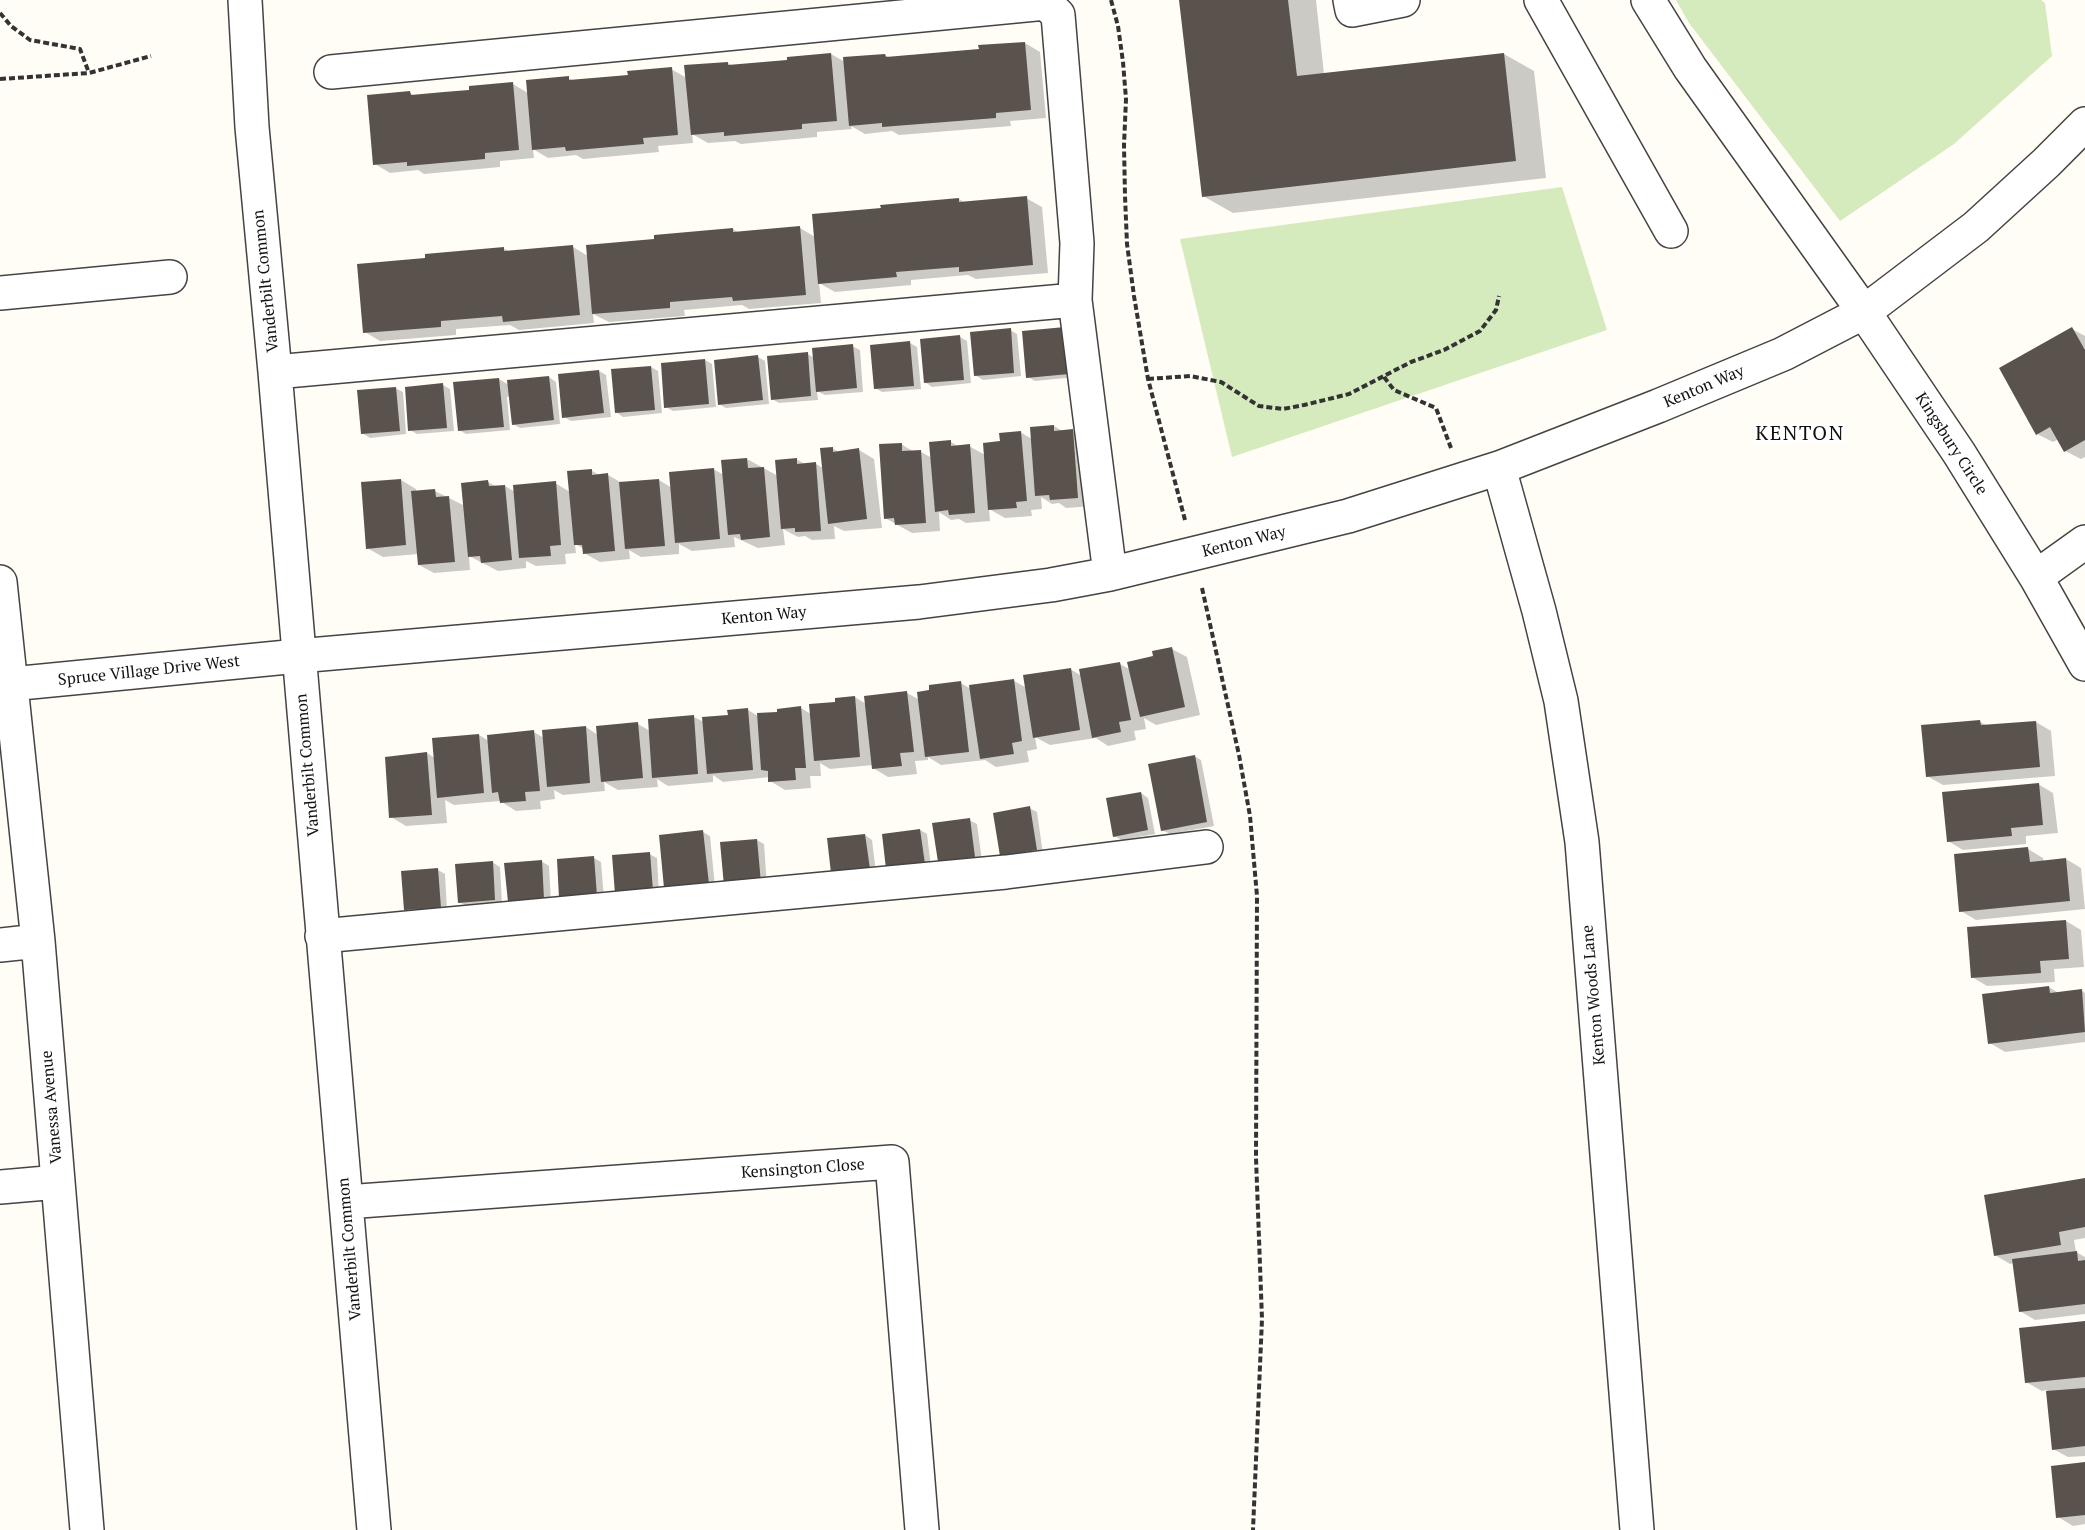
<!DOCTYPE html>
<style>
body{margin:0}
canvas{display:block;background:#fffdf5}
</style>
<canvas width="2085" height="1530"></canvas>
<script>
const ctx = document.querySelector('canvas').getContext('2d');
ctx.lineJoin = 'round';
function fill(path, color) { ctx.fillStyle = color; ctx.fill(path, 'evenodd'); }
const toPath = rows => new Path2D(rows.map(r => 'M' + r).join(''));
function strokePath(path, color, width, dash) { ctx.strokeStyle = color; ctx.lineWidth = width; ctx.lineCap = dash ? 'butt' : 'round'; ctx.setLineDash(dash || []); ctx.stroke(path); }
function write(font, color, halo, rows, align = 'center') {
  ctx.font = font + ' "PT Serif",serif'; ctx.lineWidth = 6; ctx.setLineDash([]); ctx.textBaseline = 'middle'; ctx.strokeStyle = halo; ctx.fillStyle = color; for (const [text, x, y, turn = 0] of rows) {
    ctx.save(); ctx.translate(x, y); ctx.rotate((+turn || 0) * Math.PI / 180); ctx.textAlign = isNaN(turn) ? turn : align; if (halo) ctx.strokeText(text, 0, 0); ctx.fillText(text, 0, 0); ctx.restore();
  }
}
fill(toPath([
 [1676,0,2041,0,2045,3,2052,56,1954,144,1840,221,1689,23],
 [1562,187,1607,330,1232,457,1180,239]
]), '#d5ebbd');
fill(toPath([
 [1180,0,1316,0,1324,74,1504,54,1534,71,1546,178,1233,213,1203,196],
 [1025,43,1040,52,1046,118,1010,121,1011,126,899,135,892,131,865,134,851,126,852,129,817,132,817,137,741,144,735,141,708,143,692,134,693,143,658,146,659,152,583,159,576,155,548,158,533,149,534,158,500,161,500,167,424,174,418,170,390,173,375,164,410,93,415,96,471,91,513,84,528,93,568,78,575,81,629,76,671,69,687,78,728,63,733,66,789,62,831,54,845,62,885,55,891,58,980,51],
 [1026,198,1042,207,1048,273,976,279,968,275,911,280,911,285,835,292,819,283,821,303,749,309,742,305,684,310,685,316,609,322,593,314,594,323,519,330,510,325,456,329,456,335,380,341,365,332,427,259,503,248,510,252,573,247,588,256,656,240,733,229,739,233,800,228,815,237,959,199,965,203],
 [1065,329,1076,377,1035,381,1028,377],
 [2072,329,2085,336,2085,457,2081,459,2065,451,2059,439,2053,442,2037,434],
 [1010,330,1017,334,1021,376,983,380,975,375],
 [960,337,967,341,971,383,932,387,925,382],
 [910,343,917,347,921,389,882,392,875,388],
 [852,346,860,350,863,392,825,395,817,391,818,400,779,403,772,399,807,354,815,358],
 [758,357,765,361,769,404,726,408,719,404],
 [705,360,712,364,716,407,673,411,666,407],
 [651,367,658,371,662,413,623,417,616,412],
 [599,371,606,375,611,417,571,421,564,417],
 [549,377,556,382,560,424,520,428,513,424,510,396,507,397,510,430,466,434,459,430,499,379,509,385],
 [443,385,450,389,454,431,417,434,410,430],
 [395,388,403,392,406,434,370,438,362,433],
 [1054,426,1064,432,1073,431,1088,440,1093,506,1066,508,1059,503,1052,504,1041,497,1042,509,1031,510,1032,516,1005,518,989,509,990,521,966,523,959,519,951,520,939,512,940,531,912,533,885,518,901,444,914,452,921,452,932,458,951,442,959,447,969,446,985,455,1001,442,1020,432,1032,439],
 [832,448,839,452,859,450,874,459,882,528,844,531,834,526,835,539,812,540,805,536,798,537,783,529,785,545,758,548,734,537,735,547,692,551,679,544,679,554,641,557,629,550,630,559,600,562,584,553,584,549,575,544,576,553,565,554,566,564,536,566,526,561,526,568,498,571,469,556,470,570,434,573,419,565,418,554,383,557,367,548,401,480,416,489,416,492,435,491,465,506,488,482,497,487,505,486,515,492,555,483,570,492,591,470,600,476,608,475,622,483,659,480,672,488,713,469,724,475,723,461,747,459,778,476,796,459,805,464,816,464,823,468],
 [1172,649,1187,657,1200,715,1156,725,1144,718,1146,729,1134,731,1136,740,1108,746,1096,738,1050,745,1035,737,1037,749,1027,751,1029,762,996,767,985,760,941,765,928,757,928,760,915,761,917,774,888,777,873,768,873,765,830,769,820,763,821,776,810,776,811,788,785,790,770,781,770,777,723,782,713,775,713,782,668,786,657,779,658,787,618,790,604,782,605,791,563,795,554,790,555,799,540,801,541,809,516,811,500,801,454,805,445,800,447,823,406,826,391,817,427,753,435,758,479,735,489,741,534,732,544,738,586,727,598,735,638,724,650,731,694,717,704,722,748,710,758,716,801,708,811,714,855,697,866,704,907,693,920,700,961,683,971,689,1014,681,1027,688,1070,669,1082,676,1120,664,1131,670],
 [1980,722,1988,726,2036,722,2051,731,2055,776,1943,785,1927,776],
 [1194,756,1201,760,1214,826,1170,834,1162,830],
 [2038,784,2053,793,2058,833,2026,836,2026,844,1963,850,1948,841],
 [1141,793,1148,798,1155,834,1122,840,1114,836],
 [1029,808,1037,812,1043,854,1009,859,1001,855],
 [969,820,977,824,982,861,939,861],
 [920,830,927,834,931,867,895,872],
 [703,832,710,836,715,887,673,891],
 [865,835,872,840,876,873,840,876],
 [757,840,764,844,767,886,733,889],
 [2028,849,2043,858,2044,862,2066,859,2081,868,2085,909,1976,920,1961,911],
 [649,854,657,858,659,895,624,898],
 [594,858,601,862,604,899,568,902],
 [541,861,549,866,551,903,516,905,509,901],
 [492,862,500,867,502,904,467,906,459,902],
 [438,870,445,874,447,911,412,914,405,909],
 [2066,921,2081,930,2084,967,2054,969,2055,982,1987,986,1972,977],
 [2049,987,2060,994,2082,991,2085,993,2085,1042,2005,1052,1990,1043],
 [2085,1180,2085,1238,2074,1240,2076,1252,2085,1257,2085,1314,2035,1320,2020,1311,2014,1263,2010,1264,1995,1255],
 [2085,1323,2085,1456,2068,1457,2053,1449,2047,1390,2042,1391,2026,1382],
 [2085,1464,2085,1524,2073,1526,2058,1517]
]), '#0003');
fill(toPath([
 [1179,0,1288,0,1297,76,1504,53,1516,161,1202,197],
 [1025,42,1031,110,996,113,996,118,882,127,882,123,849,126,843,57,885,54,886,57,979,49,978,45],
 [831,53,837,121,802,124,802,129,724,136,724,132,691,135,684,65,728,62,728,65,787,60,787,57],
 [672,67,678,135,643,138,644,144,566,151,565,147,532,150,526,80,569,76,569,80,628,75,627,71],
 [513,82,519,150,485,153,485,159,407,166,407,162,373,165,367,95,410,91,411,95,444,92,469,90,469,86],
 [1027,196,1033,265,959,272,959,267,896,272,897,277,818,284,812,214,881,208,880,205,959,198,959,202],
 [800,226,806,295,733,301,732,297,670,302,670,308,592,314,586,245,654,239,654,235,733,228,733,232],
 [573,245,580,315,503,322,502,316,441,321,441,327,363,333,357,264,425,258,425,254,504,247,504,251],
 [1065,327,1069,374,1026,378,1022,331],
 [2072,327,2085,350,2085,440,2064,452,2050,427,2036,435,1999,368],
 [1011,328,1014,373,974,376,970,332],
 [960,335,964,380,924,383,920,339],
 [910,341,914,386,874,389,870,345],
 [853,344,857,388,816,392,812,348],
 [808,352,811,396,771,400,767,356],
 [758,355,763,400,718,405,714,360],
 [705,359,709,404,664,408,661,363],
 [651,366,655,410,615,413,611,369],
 [599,370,604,413,562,418,558,374],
 [549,376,554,420,512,425,507,380],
 [499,378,504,427,458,431,453,382],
 [443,383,447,428,408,431,405,387],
 [396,387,400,431,361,434,357,390],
 [1054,425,1054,431,1073,429,1078,498,1050,500,1049,495,1035,496,1030,427],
 [1021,431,1027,501,1016,502,1017,508,988,510,983,443,1000,441,999,433],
 [951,440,951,446,970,444,975,513,949,515,948,510,935,512,929,442],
 [902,443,902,451,921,450,926,523,895,525,894,518,884,519,879,444],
 [833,447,833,452,859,448,867,519,828,524,820,448],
 [747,458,748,468,764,467,770,537,741,540,740,534,728,535,721,460],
 [797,458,797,464,816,462,821,531,795,532,795,528,781,529,775,460],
 [714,468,720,539,675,543,669,472],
 [592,469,592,475,608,473,615,551,583,554,582,545,574,545,567,471],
 [401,479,406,545,366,549,361,482],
 [659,479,665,546,625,549,619,482],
 [488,480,489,486,505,485,512,560,481,563,480,556,468,557,461,483],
 [556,481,561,545,550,546,551,556,519,558,513,485],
 [435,489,436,497,449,496,455,562,418,565,411,491],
 [1172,647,1185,707,1140,717,1127,662,1153,656,1152,651],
 [1120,662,1131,720,1119,722,1121,732,1092,738,1079,669],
 [1071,668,1080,730,1033,738,1023,675],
 [1014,679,1022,741,1012,743,1014,754,980,759,969,685],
 [961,681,969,752,925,757,917,692,929,690,929,685],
 [907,691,914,752,900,753,902,766,872,769,864,696],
 [855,696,860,757,814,761,809,704,835,702,835,698],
 [801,706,806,768,795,768,796,780,768,782,768,771,761,770,757,713,777,712,777,709],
 [748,708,753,770,707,774,702,717,728,715,727,710],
 [694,715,698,774,652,778,648,719],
 [1980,720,1981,725,2036,721,2040,767,1926,777,1921,725],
 [638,722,643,778,601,782,596,726],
 [586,726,590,783,547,787,542,730],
 [534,730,540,791,525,792,526,801,500,803,498,792,492,793,487,735],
 [479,734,484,793,437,798,432,738],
 [427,752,432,815,389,818,385,757],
 [1195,755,1207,822,1161,831,1148,764],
 [2039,783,2043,825,2011,828,2012,836,1947,842,1942,792],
 [1141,792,1148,830,1113,837,1106,798],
 [1030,806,1037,850,1000,856,993,813],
 [970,818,975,857,938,862,932,823],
 [920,829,925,864,886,869,882,834],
 [703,830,709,884,664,888,659,835],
 [865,834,870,869,831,873,827,838],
 [757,839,761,883,724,886,720,842],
 [2028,847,2030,862,2066,858,2070,901,1959,912,1954,854],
 [650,852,653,891,615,894,612,855],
 [594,856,597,896,559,898,557,859],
 [542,860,544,899,508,902,504,863],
 [493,861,495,900,458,903,455,864],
 [438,868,441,908,404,910,401,871],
 [2066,920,2069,959,2040,961,2041,973,1971,978,1967,927],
 [2049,986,2050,993,2082,989,2085,1032,1988,1044,1982,994],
 [2085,1178,2085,1227,2059,1232,2061,1245,1994,1256,1984,1195],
 [2077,1251,2078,1261,2085,1260,2085,1304,2019,1312,2012,1259],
 [2085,1321,2085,1377,2025,1383,2019,1328],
 [2085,1388,2085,1446,2052,1450,2046,1391],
 [2085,1462,2085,1515,2056,1518,2051,1466]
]), '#5a524d');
const minor = toPath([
 [245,0,252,127,275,372,374,1530],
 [1350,0,1352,10,1403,0],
 [1541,0,1671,231],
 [1648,0,1690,68,1864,312,1959,453,2036,577,2085,664],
 [331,72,1046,3,1058,15,1077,243,1075,300,1110,574],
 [0,293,170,277],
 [275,372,1075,300],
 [1499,468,1539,611,1561,701,1582,842,1637,1530],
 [2036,577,2085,542],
 [0,582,38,941,87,1530],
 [0,685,298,656,919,602,1051,585,1110,574,1348,516,1499,468,1658,406,1783,354,1864,312,1976,227,2046,163,2085,124],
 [322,936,1006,872,1206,847],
 [0,945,38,941],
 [0,1187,58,1182],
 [346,1202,892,1162,922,1530]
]);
strokePath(minor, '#444', 36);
strokePath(toPath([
 [1111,0,1118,26,1123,62,1126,99,1124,145,1125,196,1127,244,1134,296,1148,379,1185,520],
 [0,13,11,26,30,40,80,49,89,73],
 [0,79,89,73,151,56],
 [1384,377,1394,390,1436,408,1451,448],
 [1148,379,1190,376,1221,382,1259,406,1283,409,1304,405,1349,394,1411,362,1444,350,1480,331,1496,310,1499,296],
 [1202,588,1239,755,1250,816,1257,896,1256,1158,1262,1319,1253,1530]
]), '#333', 4, [6, 3]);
strokePath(minor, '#fff', 33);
write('16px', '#111', '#fff', [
 ["Vanderbilt Common",266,281,-96],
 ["Kenton Way",1704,387,-23],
 ["Kingsbury Circle",1951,444,57],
 ["Kenton Way",1244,542,-14],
 ["Kenton Way",764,616,-5],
 ["Spruce Village Drive West",149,671,-6],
 ["Vanderbilt Common",308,765,-95],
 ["Kenton Woods Lane",1594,995,-95],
 ["Vanessa Avenue",52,1107,-95],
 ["Kensington Close",803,1169,-4],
 ["Vanderbilt Common",350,1249,-95]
]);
ctx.letterSpacing = '1.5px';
write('20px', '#111', '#fff', [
 ["KENTON",1800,434]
]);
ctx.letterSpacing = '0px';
</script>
